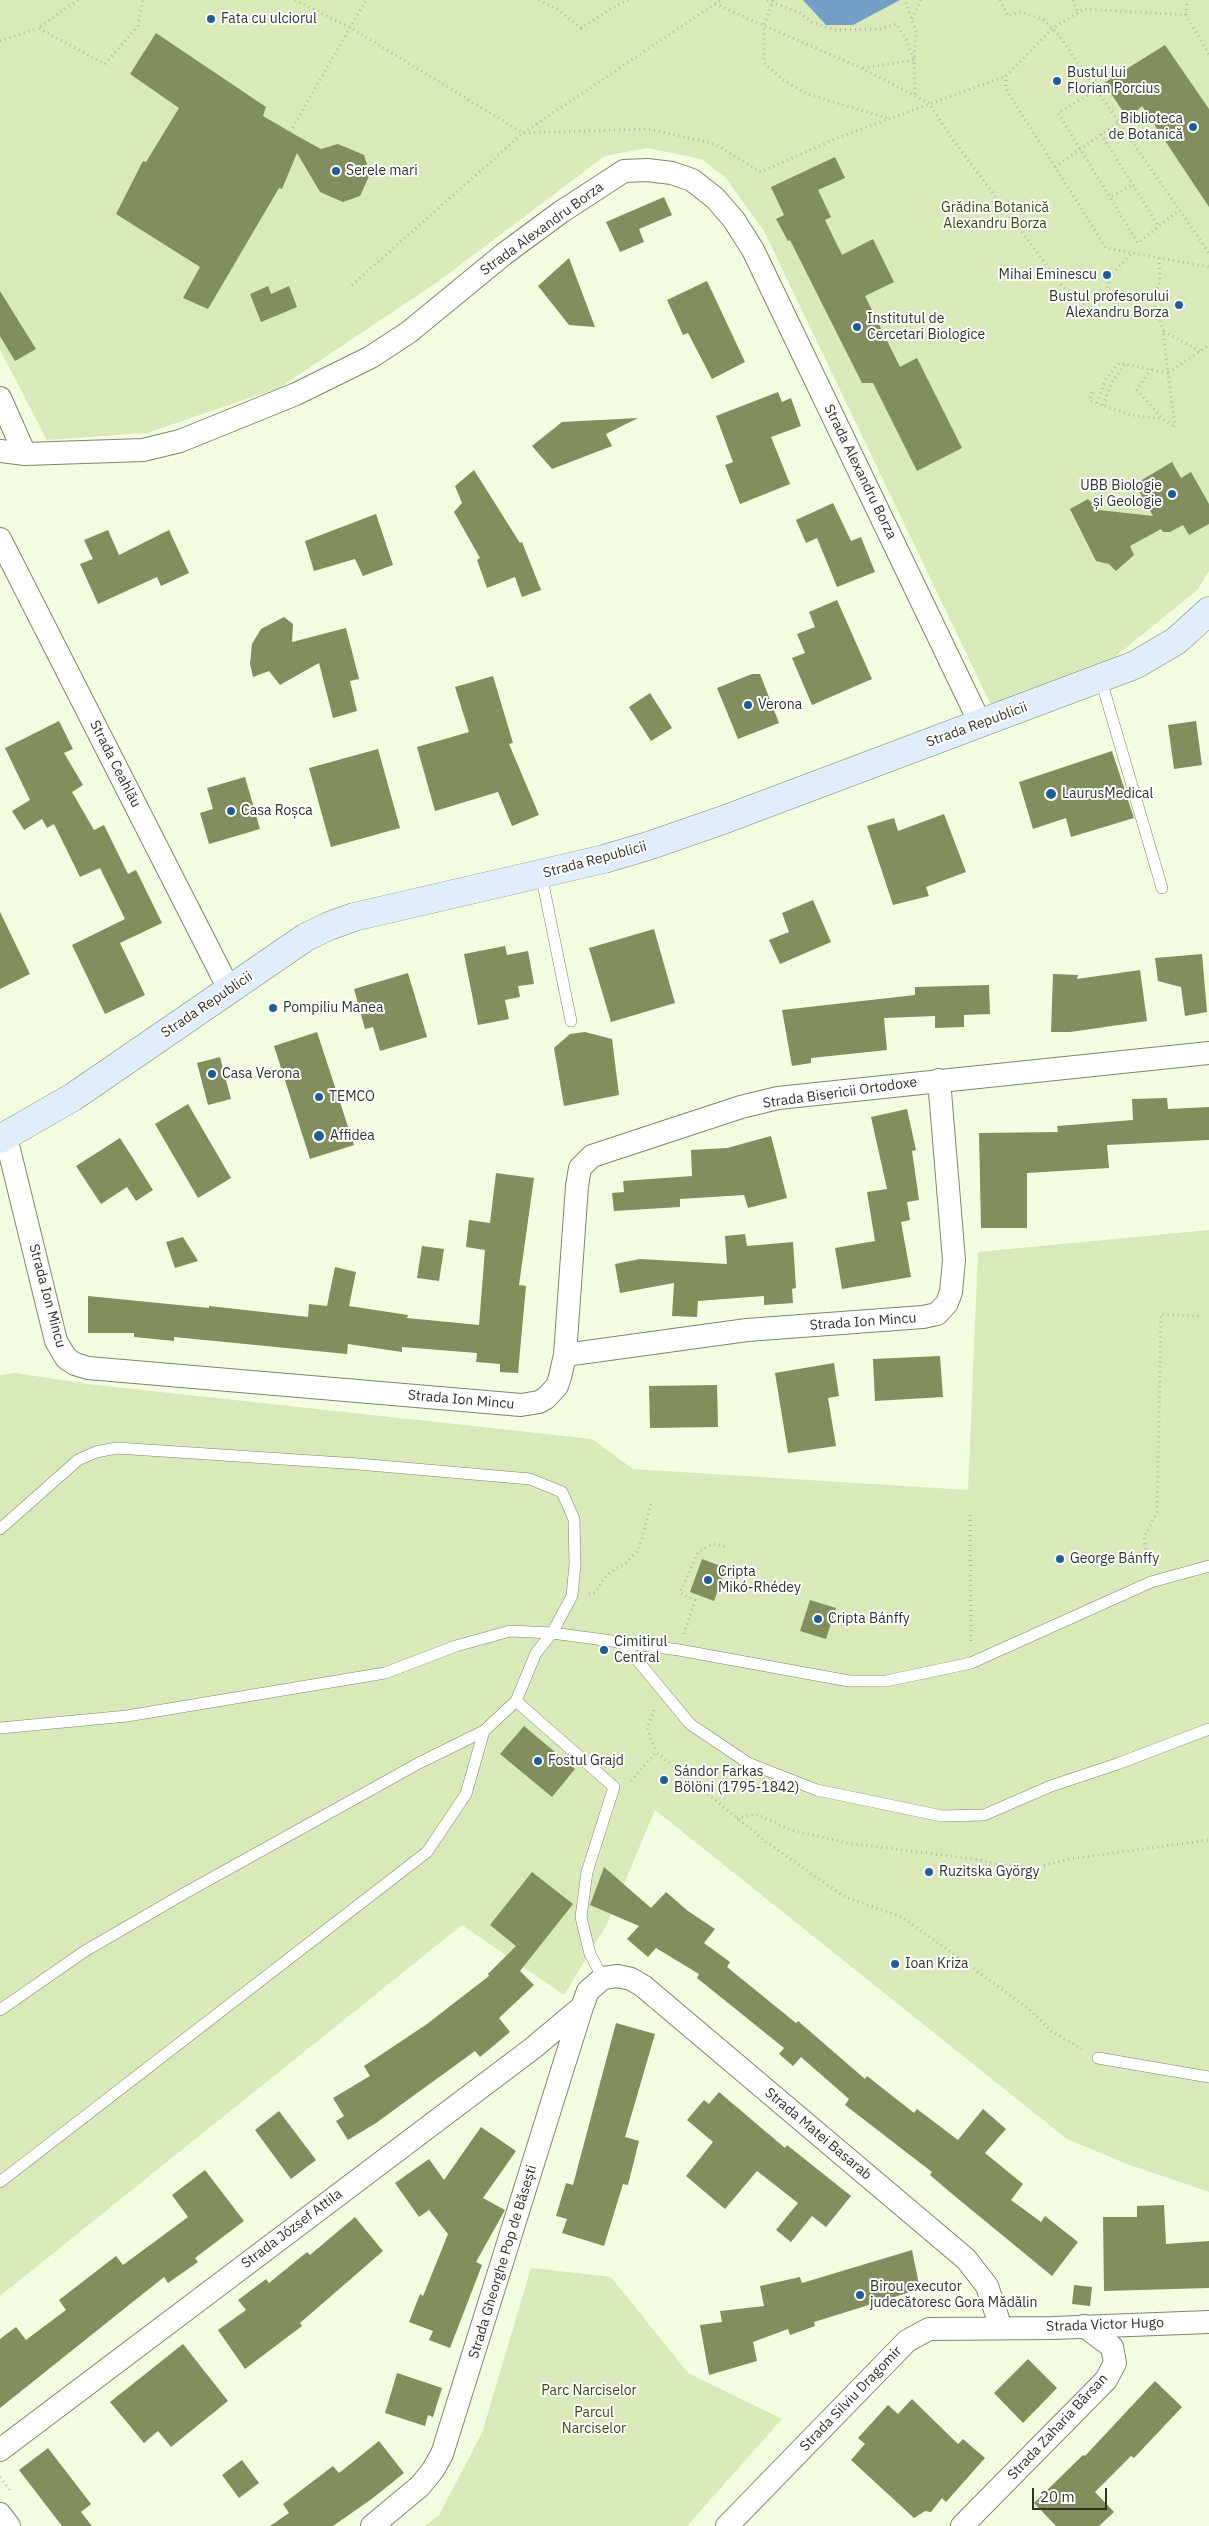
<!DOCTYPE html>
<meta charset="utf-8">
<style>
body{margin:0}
#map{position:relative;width:1209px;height:2526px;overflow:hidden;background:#f3fddf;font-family:"IBM Plex Sans",sans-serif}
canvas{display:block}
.scale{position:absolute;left:1032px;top:2488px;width:75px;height:22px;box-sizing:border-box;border:2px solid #303328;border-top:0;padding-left:6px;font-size:15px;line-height:18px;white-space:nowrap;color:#303328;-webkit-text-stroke:4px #fff;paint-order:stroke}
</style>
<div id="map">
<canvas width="1209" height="2526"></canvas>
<div class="scale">20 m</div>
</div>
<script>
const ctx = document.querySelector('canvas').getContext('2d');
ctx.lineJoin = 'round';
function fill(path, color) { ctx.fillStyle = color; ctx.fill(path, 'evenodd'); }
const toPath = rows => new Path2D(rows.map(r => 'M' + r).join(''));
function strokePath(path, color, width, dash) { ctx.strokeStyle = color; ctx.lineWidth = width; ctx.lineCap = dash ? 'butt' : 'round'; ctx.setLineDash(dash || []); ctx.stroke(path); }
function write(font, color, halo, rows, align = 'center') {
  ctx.font = font + ' "IBM Plex Sans",sans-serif'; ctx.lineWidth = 4; ctx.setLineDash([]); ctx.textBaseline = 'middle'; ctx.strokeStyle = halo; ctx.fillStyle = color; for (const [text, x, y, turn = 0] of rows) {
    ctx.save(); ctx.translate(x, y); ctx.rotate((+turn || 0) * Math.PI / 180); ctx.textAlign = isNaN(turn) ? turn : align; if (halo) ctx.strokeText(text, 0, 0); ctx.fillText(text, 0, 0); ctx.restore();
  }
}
fill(toPath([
 [0,0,1209,0,1209,571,1198,589,1104,666,991,705,764,231,725,177,701,159,648,148,605,156,436,283,279,388,147,433,47,440,0,350],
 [1209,1230,1209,2192,1127,2164,1067,2139,655,1810,607,1924,564,1995,462,1925,0,2296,0,1375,15,1373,88,1384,592,1439,633,1469,968,1490,978,1252],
 [531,2268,611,2277,688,2373,782,2419,687,2526,425,2526,439,2515,482,2433]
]), '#dae9b8');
fill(toPath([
 [803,0,900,0,853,25,826,25]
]), '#759ec6');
fill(toPath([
 [156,33,266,107,263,116,299,137,321,149,338,144,364,155,370,174,360,196,343,202,320,192,297,153,282,189,279,188,208,309,183,298,200,267,116,214,143,161,146,162,179,108,130,74],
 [1165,45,1209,109,1209,207,1142,106,1128,119,1104,83],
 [835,157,845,178,818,190,831,217,825,220,842,255,873,239,894,282,865,296,900,367,917,358,962,448,917,471,873,383,862,383,790,240,788,241,776,219,784,215,771,187],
 [664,197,672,215,639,229,644,242,620,252,606,222],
 [569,258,595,327,569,325,538,286],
 [707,281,745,362,712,379,688,333,683,335,667,300],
 [268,286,271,294,289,286,297,307,261,322,250,294],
 [0,291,36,349,15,361,0,336],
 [778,392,782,402,791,398,801,426,771,437,790,484,740,504,725,465,733,462,716,416],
 [638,418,606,434,612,446,552,469,532,446,562,422],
 [1172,462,1181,478,1191,472,1209,504,1209,524,1189,535,1183,525,1170,532,1163,532,1161,529,1130,546,1134,555,1116,571,1109,564,1096,561,1070,509,1088,499,1099,510,1153,516,1135,484],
 [474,470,520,543,522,542,541,590,522,597,515,577,487,588,477,560,480,558,454,512,462,503,455,486],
 [833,503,851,541,861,537,875,572,837,587,817,538,806,543,796,520],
 [376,514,393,565,363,576,355,559,314,571,305,541],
 [108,530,119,555,169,530,189,573,161,586,157,577,98,604,80,564,93,559,84,540],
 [837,600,872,679,812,705,792,658,805,653,797,634,815,627,809,612],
 [284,617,293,624,292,642,346,628,359,679,350,681,357,711,333,718,319,663,280,685,269,671,253,677,250,664,252,644,261,629],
 [752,674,760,674,779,723,738,739,717,688],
 [493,676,513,743,509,744,539,815,512,826,498,792,435,811,417,747,469,732,455,687],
 [650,693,672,728,651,741,629,707],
 [59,721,73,749,64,753,83,785,72,792,94,830,104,825,128,874,136,870,162,923,120,943,145,995,105,1014,72,945,125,919,100,868,80,877,54,824,47,828,42,819,24,830,12,811,30,800,5,748],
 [1196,721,1202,765,1174,769,1168,725],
 [378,749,400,828,331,847,309,768],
 [1112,751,1134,818,1071,837,1066,818,1033,829,1019,782],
 [245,777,260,829,209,844,200,813,213,809,207,788],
 [944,814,966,872,926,887,929,896,893,905,867,826,894,818,898,831],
 [813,900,831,942,780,964,769,940,789,932,782,913],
 [0,912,30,974,0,989],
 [654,929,675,1003,611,1022,589,948],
 [505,946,507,955,528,951,534,984,518,986,520,997,505,1000,509,1019,478,1025,464,954],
 [1202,954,1207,1012,1185,1016,1181,987,1158,981,1155,958],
 [1140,970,1147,1021,1070,1032,1051,1032,1053,974,1078,975,1077,979],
 [408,973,427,1037,380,1051,373,1027,365,1029,354,989],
 [989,985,990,1014,964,1015,964,1027,935,1028,935,1016,884,1018,887,1050,811,1058,811,1063,792,1066,782,1010,915,995,915,987],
 [317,1032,354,1145,310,1159,274,1046],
 [585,1032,612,1039,619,1095,564,1106,554,1048,570,1034],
 [220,1057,231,1099,208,1105,197,1063],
 [1167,1098,1168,1109,1209,1107,1209,1140,1107,1145,1109,1168,1027,1173,1027,1228,981,1228,979,1133,1058,1132,1057,1126,1133,1120,1132,1099],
 [188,1104,231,1178,198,1198,155,1124],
 [907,1109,916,1150,912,1151,919,1200,907,1202,910,1220,901,1222,911,1277,842,1289,835,1248,875,1241,867,1192,887,1189,871,1117],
 [771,1136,787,1198,748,1208,744,1195,680,1199,680,1207,614,1211,612,1193,624,1192,623,1181,692,1176,691,1150,727,1148],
 [120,1138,153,1190,136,1201,127,1187,101,1204,76,1166],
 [496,1173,534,1178,519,1285,526,1286,518,1373,500,1372,500,1364,476,1362,477,1353,402,1347,402,1352,348,1344,347,1354,174,1337,174,1341,134,1337,134,1333,88,1333,88,1296,209,1308,209,1306,308,1317,309,1304,327,1306,335,1267,356,1272,349,1306,408,1315,407,1318,479,1325,485,1250,466,1247,469,1220,490,1223],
 [745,1234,747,1246,793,1242,796,1288,792,1289,793,1303,764,1305,764,1296,698,1301,697,1317,672,1316,674,1283,620,1293,615,1264,640,1259,727,1264,725,1236],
 [183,1237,198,1261,175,1268,166,1242],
 [422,1246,444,1249,439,1281,417,1278],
 [940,1356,943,1397,875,1401,873,1359],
 [834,1363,839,1396,828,1398,836,1446,788,1453,775,1373],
 [717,1385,718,1427,650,1428,649,1386],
 [702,1559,726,1568,714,1601,690,1592],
 [810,1600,836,1608,826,1639,800,1631],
 [524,1726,575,1769,552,1797,500,1754],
 [604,1867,651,1908,666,1892,688,1911,715,1929,704,1943,730,1962,727,1967,796,2023,798,2021,865,2079,867,2076,914,2113,917,2109,958,2140,983,2109,1006,2129,985,2153,1023,2184,1011,2200,1041,2222,1045,2216,1078,2242,1052,2276,951,2193,930,2175,932,2172,845,2105,849,2099,801,2057,793,2066,779,2054,784,2048,697,1978,699,1974,656,1948,648,1957,627,1939,639,1926,590,1905],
 [532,1872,573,1904,520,1971,534,1985,499,2018,510,2032,480,2057,475,2051,376,2123,348,2140,336,2121,344,2116,333,2098,370,2076,364,2066,427,2024,489,1976,488,1974,516,1946,490,1925],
 [616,2023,655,2034,625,2137,639,2141,628,2185,623,2184,604,2246,562,2233,567,2219,556,2216,566,2183,573,2185],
 [719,2092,785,2148,787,2145,851,2196,826,2227,812,2216,791,2242,776,2230,798,2203,757,2171,725,2209,686,2176,713,2142,687,2120,704,2100,709,2104],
 [279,2111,316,2160,291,2179,255,2130],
 [481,2127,516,2151,483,2198,505,2210,476,2262,482,2265,450,2348,429,2340,433,2331,409,2322,420,2294,423,2296,448,2234,429,2210,419,2217,395,2183,429,2159,444,2180],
 [205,2170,244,2221,195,2258,198,2262,168,2283,164,2277,0,2408,0,2339,16,2327,26,2340,66,2310,59,2300,116,2256,123,2265,188,2217,172,2195],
 [1164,2205,1166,2244,1209,2241,1209,2288,1104,2291,1103,2217,1137,2217,1137,2206],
 [355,2217,383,2251,300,2323,302,2326,245,2369,218,2330,246,2310,238,2300,266,2279,269,2283,307,2252,310,2255],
 [912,2250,920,2289,814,2322,815,2326,790,2335,788,2329,753,2342,757,2361,709,2375,700,2325,722,2322,720,2311,764,2306,760,2286,800,2277,802,2283],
 [1074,2285,1092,2287,1090,2306,1072,2304],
 [183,2344,228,2401,171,2447,158,2431,144,2443,110,2402],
 [1028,2359,1057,2388,1023,2423,994,2393],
 [397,2373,442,2388,433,2417,428,2415,425,2426,385,2413],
 [1155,2381,1182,2407,1134,2458,1131,2456,1095,2492,1114,2512,1099,2526,1056,2526,1034,2503,1083,2455,1085,2456],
 [912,2399,958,2444,963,2439,985,2458,946,2502,942,2498,931,2512,925,2511,914,2518,851,2460,865,2444,858,2438,888,2405,898,2414],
 [379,2441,404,2473,373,2498,333,2526,270,2526,289,2513,283,2504,333,2466,339,2473],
 [48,2448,91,2504,81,2512,92,2526,62,2526,19,2470],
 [242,2460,259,2483,239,2498,222,2475]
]), '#808f5c');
const lane = toPath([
 [1101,680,1162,888],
 [541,874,571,1021],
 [0,1529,78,1460,96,1452,117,1448,358,1464,530,1479,562,1492,574,1519,575,1564,572,1596,552,1633,536,1653,516,1701,614,1787,587,1872,581,1917,590,1954,603,1978],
 [624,1644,690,1724,748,1763,817,1790,942,1816,984,1815,1051,1786,1117,1764,1209,1729],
 [0,1728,127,1716,385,1673,456,1646,510,1631,552,1633,679,1650,849,1681,886,1681,971,1663,1151,1582,1209,1566],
 [0,2010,85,1951,185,1893,419,1763,484,1731,516,1701],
 [1098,2058,1209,2077],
 [0,2182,427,1852,466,1794,484,1731]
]);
const street = toPath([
 [0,398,25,454],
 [0,451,25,454,143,450,180,441,296,394,371,357,409,332,504,254,561,212,624,171,647,170,672,173,692,180,715,198,734,220,753,250,980,723],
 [0,539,229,989],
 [6,1137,56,1341,66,1358,75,1364,88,1368,521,1405,539,1402,546,1398,557,1386,560,1377,565,1355,577,1186,580,1168,592,1156,741,1107,778,1098,1209,1053],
 [565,1355,747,1330,923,1317,937,1314,947,1303,951,1292,954,1260,939,1080],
 [0,2450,533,2048,582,2007],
 [0,2514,9,2526],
 [372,2526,420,2486,433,2470,442,2454,582,2007,588,1991,603,1978,618,1976,631,1979,643,1986,966,2259,987,2286,1001,2328],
 [727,2526,907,2341,929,2329,1053,2328,1209,2322],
 [962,2526,1106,2380,1115,2363,1112,2347,1084,2326]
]);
const secondary = toPath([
 [0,1139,73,1097,306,937,329,926,354,917,604,859,648,846,723,820,1135,665,1176,641,1209,611]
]);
strokePath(lane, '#7e866c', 12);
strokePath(street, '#7e866c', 24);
strokePath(secondary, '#7e866c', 29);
strokePath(toPath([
 [78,0,38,28,105,64,138,26,143,0],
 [295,0,351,28,523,133,721,0],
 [539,0,557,9,581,28,617,5,629,0],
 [767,0,800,13,811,22,835,30,880,29,896,24,905,37,914,60,915,95],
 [773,0,764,25,764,63,782,79,807,94,887,118],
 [1000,0,1008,16,1022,12,1044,20,1058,34,1209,253],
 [1073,0,1078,13],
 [715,4,861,68,929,103,948,133,1062,286,1085,304,1105,293,1112,274,1131,254],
 [1186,15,1187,0],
 [912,19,921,0],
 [0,41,38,28],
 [1209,54,1186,15,1084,9,1053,28,1006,76,1006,89,1106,248,1209,267],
 [863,68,914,60,916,31,905,0],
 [1096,90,1058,113,1138,243,1179,210],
 [290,132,366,0],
 [1101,134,1159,227],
 [1055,167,1119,122],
 [1112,196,1132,185],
 [1159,258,1160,281,1153,300,1163,331],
 [352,285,523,133,649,129,715,144,761,172,837,138,1006,76],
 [1200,351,1163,331,1168,373,1209,345],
 [1151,369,1137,390,1163,419,1175,427],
 [1092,392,1090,401,1131,415,1163,419],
 [1097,403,1106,379,1119,363,1168,373,1175,427],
 [1103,405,1112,382,1125,365],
 [970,1515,971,1644],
 [1148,1564,1144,1538,1157,1512,1161,1314,1200,1316],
 [589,1594,595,1593,605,1577,615,1569,625,1564,639,1549,651,1504],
 [684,1634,695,1600,680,1593,698,1552,713,1544,728,1547],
 [654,1710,647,1728,656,1752],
 [631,1781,656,1752,769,1844,845,1897,902,1917,1028,2008,1051,2031,1084,2050],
 [737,1818,756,1814,791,1830,847,1843,974,1859,1028,1870,1069,1859,1209,1840],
 [0,2477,11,2492]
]), '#b3bba3', 3, [1, 4]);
strokePath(lane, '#fff', 11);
strokePath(street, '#fff', 22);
strokePath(secondary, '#dfedfc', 28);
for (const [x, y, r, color] of [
 [211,19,5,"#1f5e94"],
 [1057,81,5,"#1f5e94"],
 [1193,127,5,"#1f5e94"],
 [336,171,5,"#1f5e94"],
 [1107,275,5,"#1f5e94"],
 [1179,305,5,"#1f5e94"],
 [857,327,5,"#1f5e94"],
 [1172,494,5,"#1f5e94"],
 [748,705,5,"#1f5e94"],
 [1051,794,6,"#1f5e94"],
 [231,811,5,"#1f5e94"],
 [273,1008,5,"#1f5e94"],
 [212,1074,5,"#1f5e94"],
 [319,1097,5,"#1f5e94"],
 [319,1136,6,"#1f5e94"],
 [1060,1559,5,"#1f5e94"],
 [708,1580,5,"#1f5e94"],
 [818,1619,5,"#1f5e94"],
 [604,1650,5,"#1f5e94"],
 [538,1761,5,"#1f5e94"],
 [664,1780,5,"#1f5e94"],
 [929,1872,5,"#1f5e94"],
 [895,1964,5,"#1f5e94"],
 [860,2295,5,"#1f5e94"]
]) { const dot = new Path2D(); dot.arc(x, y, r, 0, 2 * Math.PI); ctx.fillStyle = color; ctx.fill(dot); strokePath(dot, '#fff', 2); }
write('14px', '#303328', '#fff', [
 ["Fata cu ulciorul",221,19],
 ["Bustul lui",1067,73],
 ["Florian Porcius",1067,89],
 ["Biblioteca",1183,119,"right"],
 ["de Botanică",1183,135,"right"],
 ["Serele mari",346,171],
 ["Mihai Eminescu",1097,275,"right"],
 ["Bustul profesorului",1169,297,"right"],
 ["Alexandru Borza",1169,313,"right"],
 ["Institutul de",867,319],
 ["Cercetari Biologice",867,335],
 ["UBB Biologie",1162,486,"right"],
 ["și Geologie",1162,502,"right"],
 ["Verona",758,705],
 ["LaurusMedical",1062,794],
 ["Casa Roșca",241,811],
 ["Pompiliu Manea",283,1008],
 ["Casa Verona",222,1074],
 ["TEMCO",329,1097],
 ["Affidea",330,1136],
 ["George Bánffy",1070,1559],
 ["Cripta",718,1572],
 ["Mikó-Rhédey",718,1588],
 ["Cripta Bánffy",828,1619],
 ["Cimitirul",614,1642],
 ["Central",614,1658],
 ["Fostul Grajd",548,1761],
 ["Sándor Farkas",674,1772],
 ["Bölöni (1795-1842)",674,1788],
 ["Ruzitska György",939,1872],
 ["Ioan Kriza",905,1964],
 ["Birou executor",870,2287],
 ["judecătoresc Gora Mădălin",870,2303]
], 'left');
write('14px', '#3a470a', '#fff', [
 ["Grădina Botanică",995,208],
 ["Alexandru Borza",995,224],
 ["Parc Narciselor",589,2391],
 ["Parcul",594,2413],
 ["Narciselor",594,2429]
]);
write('14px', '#303328', '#fff', [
 ["Strada Alexandru Borza",542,229,-36],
 ["Strada Alexandru Borza",860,472,64],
 ["Strada Republicii",977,725,-20],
 ["Strada Ceahlău",115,764,63],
 ["Strada Republicii",595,860,-15],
 ["Strada Republicii",207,1005,-34],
 ["Strada Bisericii Ortodoxe",840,1093,-8],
 ["Strada Ion Mincu",47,1296,75],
 ["Strada Ion Mincu",863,1322,-4],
 ["Strada Ion Mincu",461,1400,5],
 ["Strada Matei Basarab",818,2134,40],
 ["Strada József Attila",292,2229,-37],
 ["Strada Gheorghe Pop de Băsești",503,2262,-73],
 ["Strada Victor Hugo",1105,2325,-2],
 ["Strada Silviu Dragomir",851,2399,-46],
 ["Strada Zaharia Bârsan",1058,2427,-47]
]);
</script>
